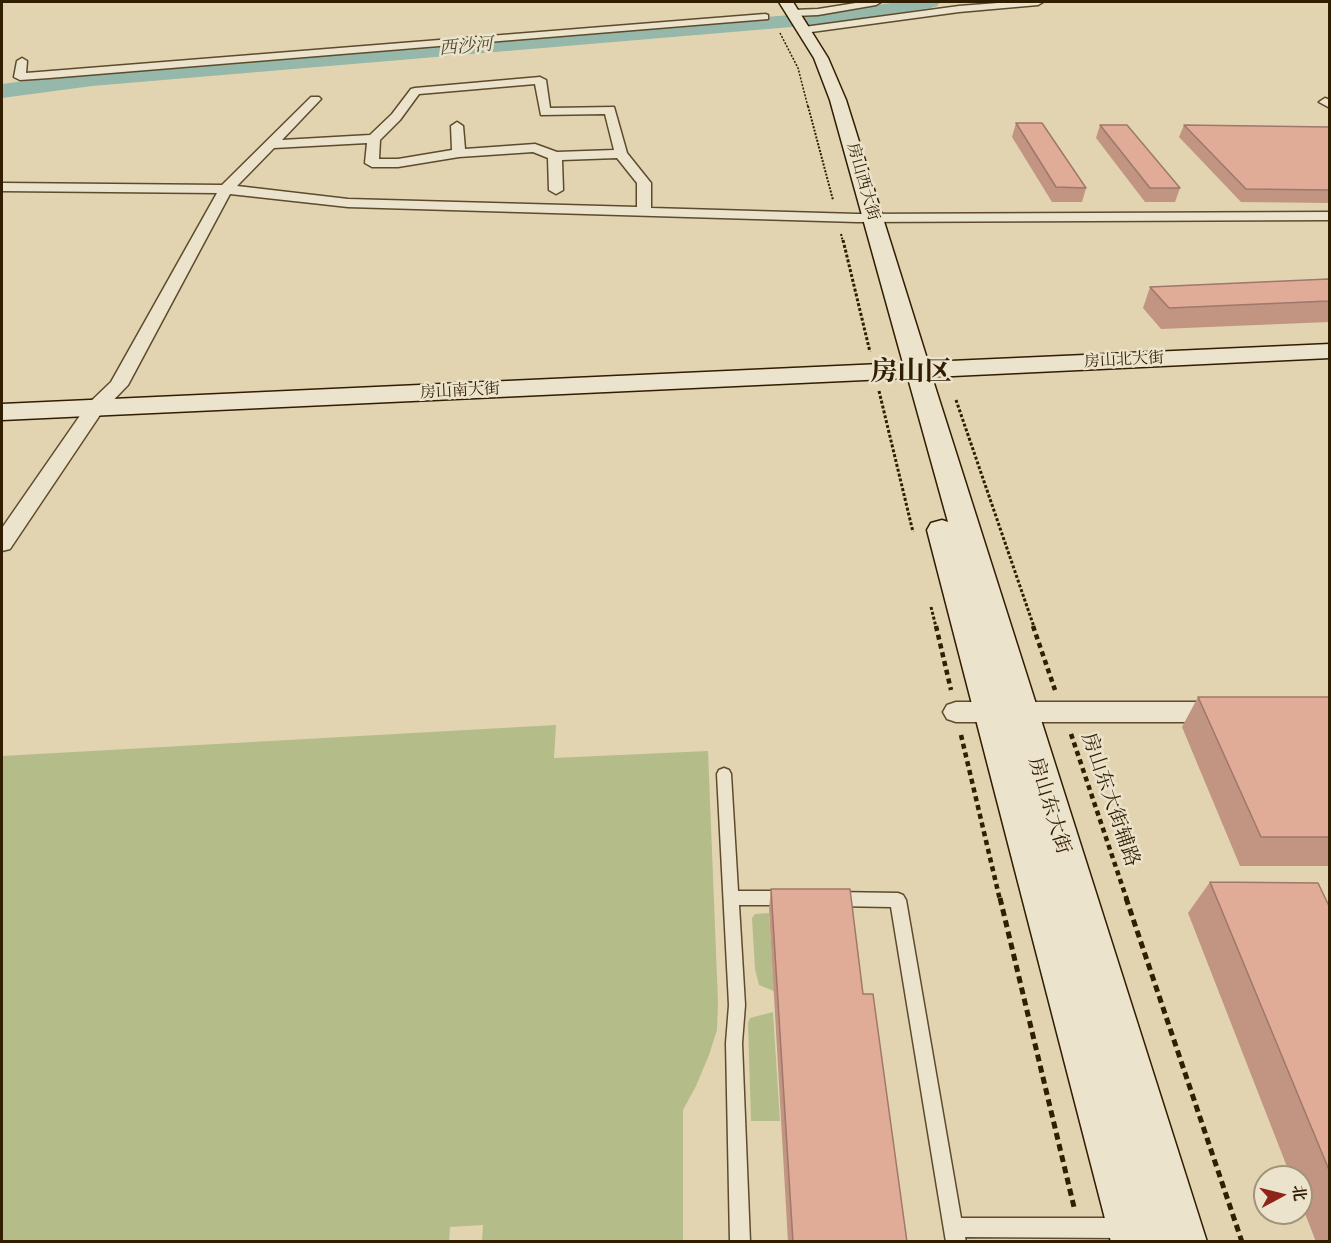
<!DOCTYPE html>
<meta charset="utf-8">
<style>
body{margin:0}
#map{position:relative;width:1331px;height:1243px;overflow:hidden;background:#e2d4b0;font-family:"IM FELL Double Pica","Noto Serif SC",serif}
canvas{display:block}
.frame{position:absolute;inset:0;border:3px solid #311d00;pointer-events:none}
.north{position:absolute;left:1253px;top:1165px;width:60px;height:60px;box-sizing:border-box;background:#ece3cc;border:2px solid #a1947a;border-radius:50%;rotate:83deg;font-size:16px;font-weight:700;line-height:24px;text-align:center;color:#311d00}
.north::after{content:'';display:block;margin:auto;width:21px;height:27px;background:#8f2418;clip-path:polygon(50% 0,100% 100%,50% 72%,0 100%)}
</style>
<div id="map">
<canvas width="1331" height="1243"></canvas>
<div class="frame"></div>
<div class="north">北</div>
</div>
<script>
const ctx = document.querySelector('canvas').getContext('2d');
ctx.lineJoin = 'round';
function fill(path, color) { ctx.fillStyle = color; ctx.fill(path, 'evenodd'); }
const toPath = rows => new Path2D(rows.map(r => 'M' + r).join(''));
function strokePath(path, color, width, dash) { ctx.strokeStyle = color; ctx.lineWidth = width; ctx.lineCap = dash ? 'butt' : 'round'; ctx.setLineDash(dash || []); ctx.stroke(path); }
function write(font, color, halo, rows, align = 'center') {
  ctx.font = font + ' "IM FELL Double Pica","Noto Serif SC",serif'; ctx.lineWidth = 5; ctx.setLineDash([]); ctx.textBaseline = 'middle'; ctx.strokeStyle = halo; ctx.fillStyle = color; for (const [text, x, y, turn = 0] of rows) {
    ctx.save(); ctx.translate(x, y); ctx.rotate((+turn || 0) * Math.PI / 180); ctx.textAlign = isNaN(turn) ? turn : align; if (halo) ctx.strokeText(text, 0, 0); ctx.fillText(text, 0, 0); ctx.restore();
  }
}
fill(toPath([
 [556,725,554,758,708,751,718,1002,717,1030,709,1055,696,1086,683,1110,683,1241,482,1241,483,1225,450,1227,449,1242,2,1241,2,756],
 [769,913,774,991,759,985,755,969,752,918,755,914],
 [773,1012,780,1121,751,1121,748,1023,750,1018]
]), '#b4bc8a');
fill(toPath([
 [898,2,940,2,937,6,931,8,827,24,92,86,2,98,2,84,92,72,827,12,898,2]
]), '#95b8ab');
const service = toPath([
 [724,768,729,770,731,774,738,891,787,891,792,893,795,898,792,903,787,905,739,905,745,1005,742,1043,750,1242,730,1242,726,1043,729,1005,717,774,719,770,724,768],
 [834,892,898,893,903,895,906,900,961,1218,1123,1218,1130,1221,1133,1228,1130,1235,1123,1238,965,1237,966,1242,946,1242,891,907,834,906,829,904,826,899,829,894,834,892]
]);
const minor = toPath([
 [862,2,881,2,876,5,818,15,793,16,788,13,793,10,818,9,862,2],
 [1011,2,1043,2,1038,5,959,12,804,33,799,30,804,27,959,6,1011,2],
 [765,14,768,15,768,19,49,78,20,80,14,77,17,61,22,58,27,61,26,73,765,14],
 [540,77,546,80,550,108,614,107,627,153,651,183,651,208,857,214,1330,212,1330,220,857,222,348,207,230,194,128,385,102,412,10,549,2,551,2,528,88,404,111,382,217,193,2,191,2,183,222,185,311,97,319,97,321,99,282,140,370,135,392,114,411,89,415,88,540,77],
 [535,84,541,115,605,114,614,150,557,152,535,144,465,149,463,126,457,122,451,126,452,150,398,159,379,159,380,140,400,120,419,94,535,84],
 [367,143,365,163,372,167,398,167,459,157,533,152,548,158,549,190,556,194,563,190,562,160,617,158,637,183,637,207,348,199,237,186,274,148,367,143],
 [1325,98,1330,100,1330,108,1319,102,1325,98],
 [956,702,1222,702,1231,705,1235,712,1231,719,1222,722,956,722,947,719,943,712,947,705,956,702]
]);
const secondary = toPath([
 [779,2,793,2,828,58,846,100,928,362,1330,344,1330,358,932,377,1207,1242,1111,1242,927,530,931,523,942,520,948,522,908,378,2,420,2,404,903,363,830,100,814,58,779,2]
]);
strokePath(service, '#5d4b2c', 3);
strokePath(minor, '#5d4b2c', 3);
strokePath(secondary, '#311d00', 3);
strokePath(toPath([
 [780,33,798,68,808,107]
]), '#311d00', 1.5, [2, 1.5]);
strokePath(toPath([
 [808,106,833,200],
 [841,234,843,242]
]), '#311d00', 2, [2, 1.5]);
strokePath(toPath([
 [843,240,870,352],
 [879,391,913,532],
 [956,400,1034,627],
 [931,607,936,627]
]), '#311d00', 3, [3, 2]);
strokePath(toPath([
 [936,626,951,690],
 [1033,626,1055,690],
 [1071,734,1127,900],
 [961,735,1000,900]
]), '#311d00', 4.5, [5, 4]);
strokePath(toPath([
 [1000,898,1074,1207],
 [1126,898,1242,1242]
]), '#311d00', 5, [7, 4.5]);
fill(service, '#ece3cc');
fill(minor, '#ece3cc');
fill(secondary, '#ece3cc');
fill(toPath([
 [1016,123,1086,188,1082,202,1052,202,1012,137],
 [1100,125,1180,188,1175,202,1145,202,1096,138],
 [1184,125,1329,127,1329,203,1241,202,1179,137],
 [1329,279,1329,322,1161,329,1143,308,1150,287],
 [1198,697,1329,697,1329,866,1240,866,1182,727],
 [1210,882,1329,906,1329,1242,1316,1242,1301,1203,1301,1177,1291,1177,1188,913],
 [771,889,863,994,907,1242,788,1242,769,909]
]), '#c29482');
const building = toPath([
 [1016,123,1042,123,1086,188,1056,187,1016,123],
 [1100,125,1127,125,1180,188,1150,188,1100,125],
 [1184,125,1329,127,1329,190,1246,189,1184,125],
 [1329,279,1329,301,1169,308,1150,287,1329,279],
 [1198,697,1329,697,1329,837,1261,837,1198,697],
 [1210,882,1318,883,1329,906,1329,1170,1210,882],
 [771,889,850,889,863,994,873,994,907,1242,793,1242,771,889]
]);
fill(building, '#e1ac97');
strokePath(building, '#9e786a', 1.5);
write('16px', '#311d00', '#ece3cc', [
 ["房山西大街",862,182,74],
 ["房山北大街",1124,361,-3],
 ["房山南大街",460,392,-3]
]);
write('italic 18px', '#4f4c33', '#ece3cc', [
 ["西沙河",466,48,-5]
]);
write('20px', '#311d00', '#ece3cc', [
 ["房山东大街辅路",1109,800,71],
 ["房山东大街",1048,806,73]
]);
write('bold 27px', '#311d00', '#ece3cc', [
 ["房山区",911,374]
]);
</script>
